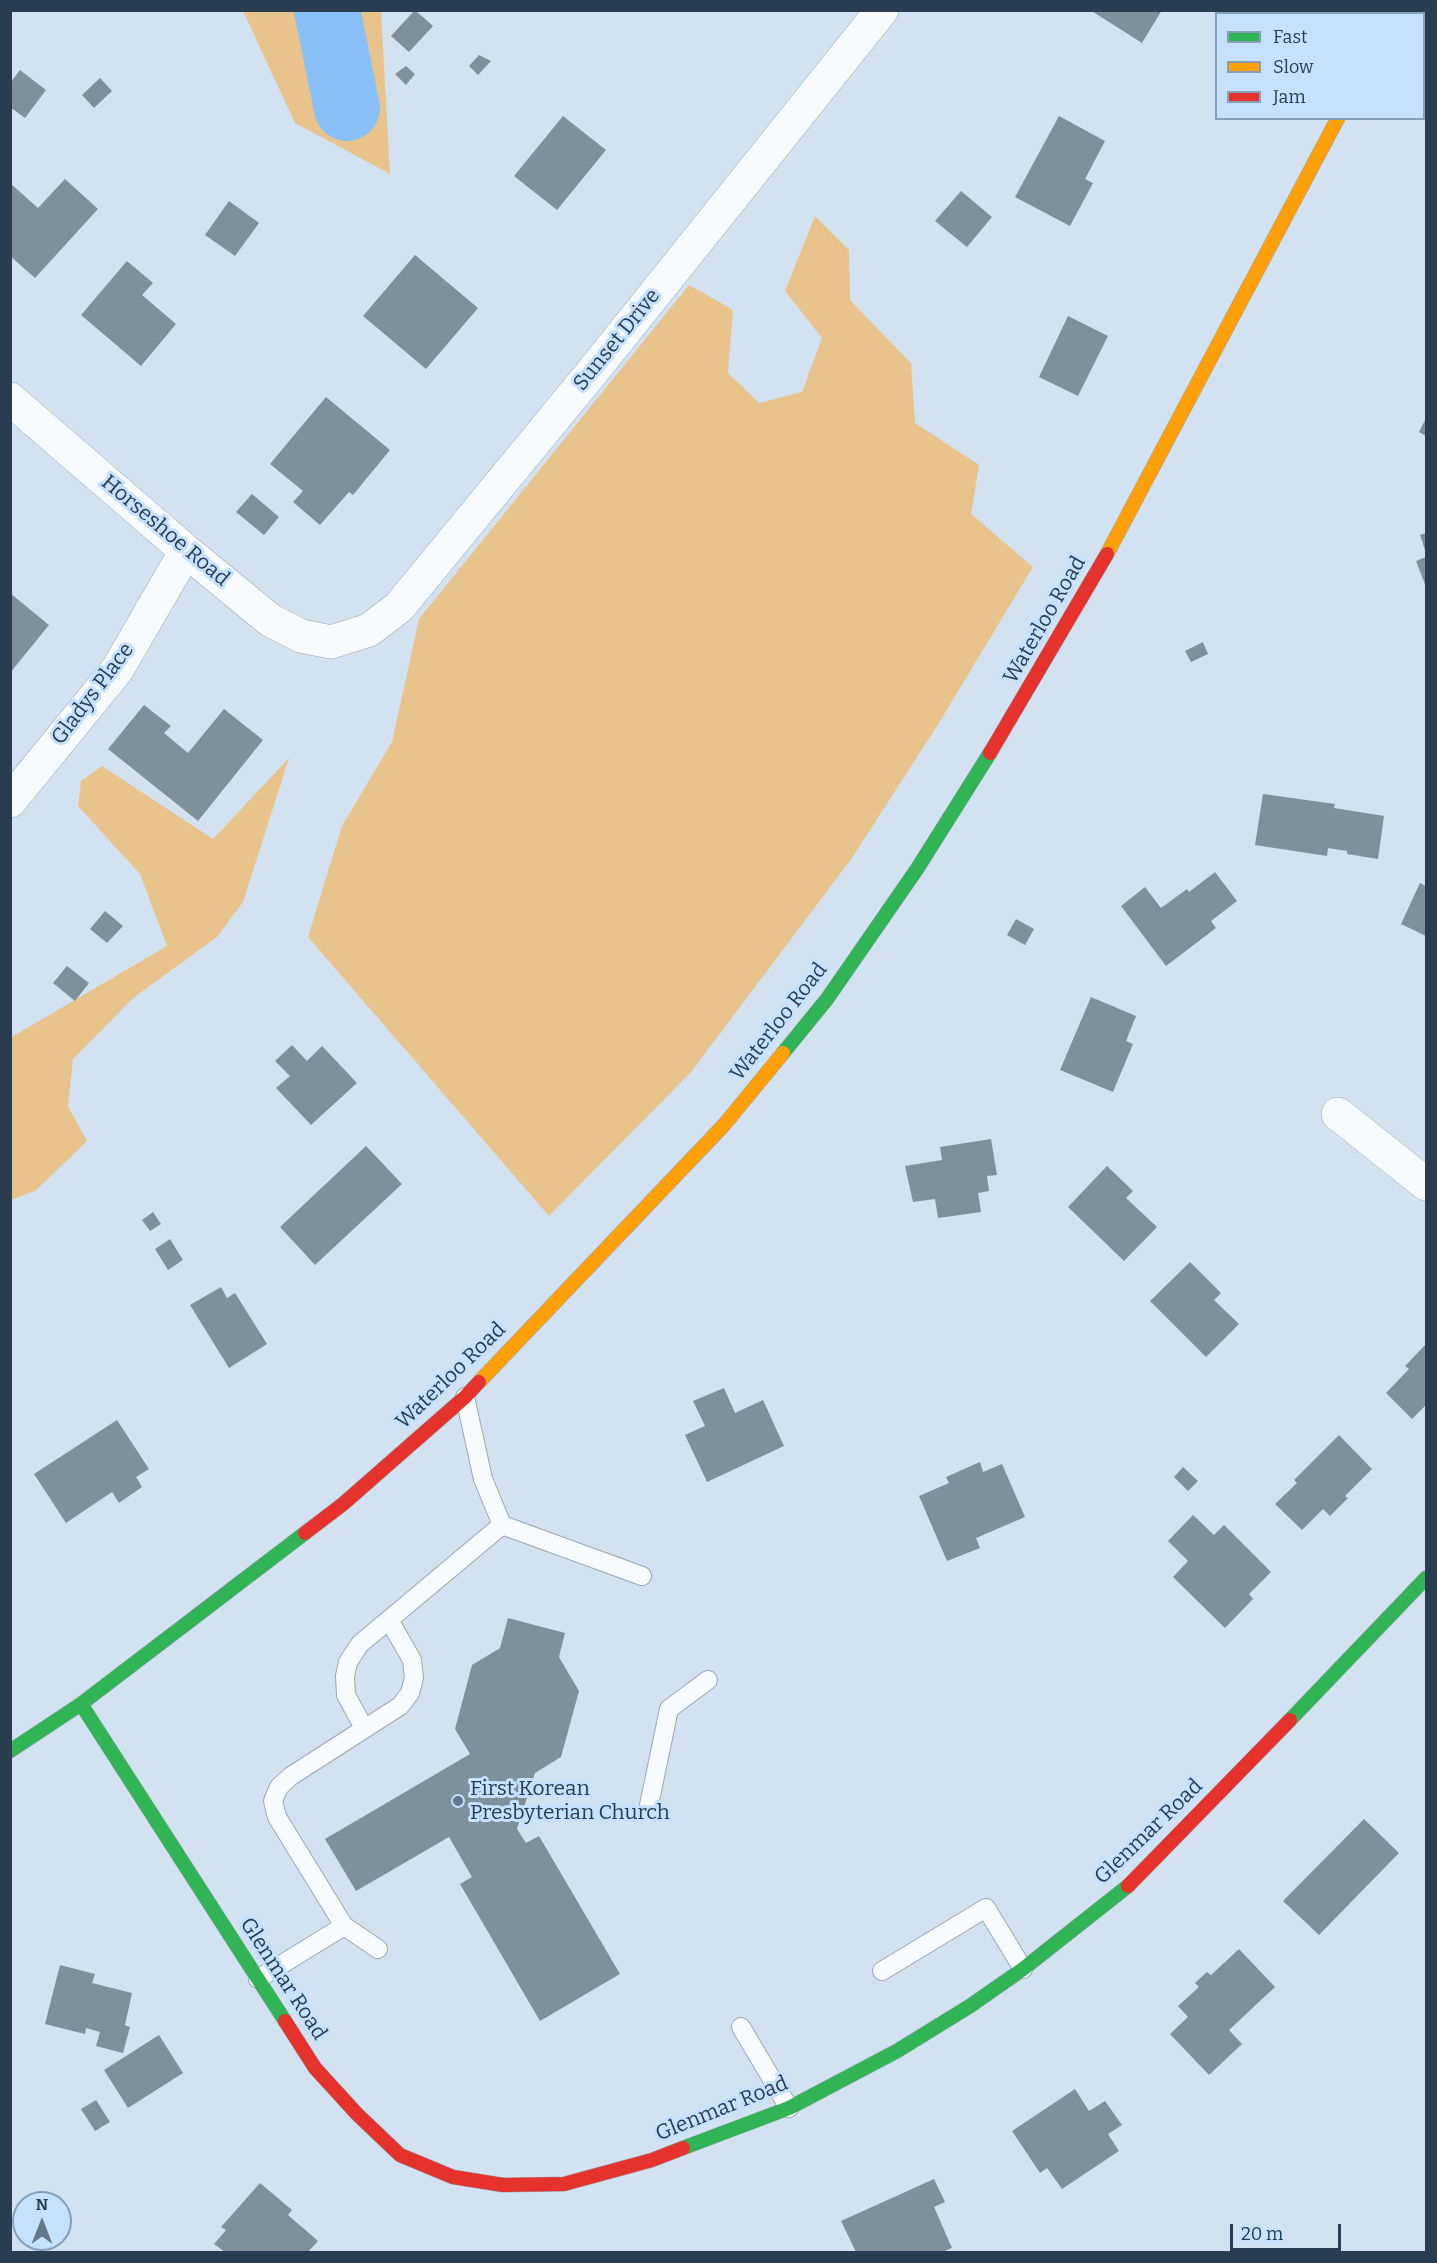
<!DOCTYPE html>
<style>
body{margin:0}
#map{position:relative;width:1437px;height:2263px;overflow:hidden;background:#d3e2f1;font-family:Bitter,serif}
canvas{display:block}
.frame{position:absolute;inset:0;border:12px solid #2a3c4f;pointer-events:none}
.legend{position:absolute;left:1215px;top:12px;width:210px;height:108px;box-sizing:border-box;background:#c6e1fe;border:2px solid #889fb8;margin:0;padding:8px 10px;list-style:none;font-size:18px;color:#2a3c4f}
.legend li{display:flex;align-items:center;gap:12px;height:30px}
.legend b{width:30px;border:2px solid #889fb8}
.north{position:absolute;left:12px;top:2191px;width:60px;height:60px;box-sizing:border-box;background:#c6e1fe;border:2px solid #889fb8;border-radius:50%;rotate:0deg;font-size:16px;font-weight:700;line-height:24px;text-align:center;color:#2a3c4f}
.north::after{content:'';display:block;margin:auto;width:21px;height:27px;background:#657688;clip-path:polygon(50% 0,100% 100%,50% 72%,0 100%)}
.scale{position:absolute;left:1230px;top:2224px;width:111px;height:27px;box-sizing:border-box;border:3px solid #2a3c4f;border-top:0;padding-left:8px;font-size:18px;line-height:21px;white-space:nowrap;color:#2a3c4f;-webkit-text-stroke:4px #c6e1fe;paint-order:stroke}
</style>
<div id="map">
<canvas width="1437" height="2263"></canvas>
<div class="frame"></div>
<ul class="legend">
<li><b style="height:8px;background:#30b455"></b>Fast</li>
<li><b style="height:8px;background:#ff9f0a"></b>Slow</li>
<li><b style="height:8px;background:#e5322d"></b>Jam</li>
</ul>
<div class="north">N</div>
<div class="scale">20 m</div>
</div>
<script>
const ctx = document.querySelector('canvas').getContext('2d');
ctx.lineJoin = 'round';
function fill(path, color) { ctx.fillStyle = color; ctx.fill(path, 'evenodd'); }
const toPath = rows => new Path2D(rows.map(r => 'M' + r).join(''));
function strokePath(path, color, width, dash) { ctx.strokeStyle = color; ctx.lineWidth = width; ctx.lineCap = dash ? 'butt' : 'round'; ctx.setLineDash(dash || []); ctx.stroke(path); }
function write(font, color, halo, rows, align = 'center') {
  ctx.font = font + ' Bitter,serif'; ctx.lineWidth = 6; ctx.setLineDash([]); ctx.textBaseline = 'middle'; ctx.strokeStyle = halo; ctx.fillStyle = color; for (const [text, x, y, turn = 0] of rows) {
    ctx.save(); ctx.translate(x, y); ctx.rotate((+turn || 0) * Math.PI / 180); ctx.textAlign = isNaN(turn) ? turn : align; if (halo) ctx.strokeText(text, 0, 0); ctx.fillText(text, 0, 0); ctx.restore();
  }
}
fill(toPath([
 [243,11,381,11,390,174,295,123],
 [815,216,849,250,850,300,911,363,915,423,979,465,971,514,1033,567,937,726,852,858,691,1072,549,1216,308,937,342,826,392,742,419,619,689,285,733,310,728,373,759,403,802,392,822,338,785,291],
 [289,758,243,902,217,937,133,998,73,1059,68,1106,87,1141,35,1191,11,1200,10,1038,167,946,140,874,78,806,81,781,102,766,213,839]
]), '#e8c38c');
strokePath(toPath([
 [327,10,347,108]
]), '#89c0f7', 66);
fill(toPath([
 [415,10,433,26,409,52,391,36],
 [1090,10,1162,10,1142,43],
 [479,55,491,61,478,75,469,66],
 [406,66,415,74,406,85,395,74],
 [20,70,46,90,25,118,10,107,10,83],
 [100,78,112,91,94,108,82,95],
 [563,116,606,150,557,210,514,176],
 [1059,116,1105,141,1085,179,1093,183,1070,226,1015,197],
 [65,179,98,209,35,278,10,256,10,183,38,208],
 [961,191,992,217,967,247,935,221],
 [229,201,259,223,235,256,205,235],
 [415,255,478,308,426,369,363,316],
 [127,261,153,283,142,295,176,324,141,366,81,315],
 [1068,316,1108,336,1078,396,1039,377],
 [326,397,390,450,353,495,349,492,320,525,293,502,303,491,270,464],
 [1426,418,1426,436,1419,432],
 [252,494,279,517,264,535,236,512],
 [1426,533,1426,553,1420,535],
 [1426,557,1426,587,1416,561],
 [10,593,49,625,10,673],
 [1203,642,1208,654,1191,662,1185,651],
 [144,705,171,726,164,733,188,753,224,709,263,740,198,821,108,749],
 [1263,794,1335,804,1334,808,1384,816,1378,859,1347,854,1347,851,1328,848,1327,856,1255,845],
 [1215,872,1237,901,1211,921,1216,928,1166,966,1121,906,1145,887,1161,908,1187,889,1189,892],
 [1420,883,1426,886,1426,936,1401,924],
 [105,911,123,926,107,943,90,929],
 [1016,919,1034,929,1025,945,1007,935],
 [67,966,89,983,75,1001,53,983],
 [1091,997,1136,1016,1126,1041,1133,1044,1113,1092,1060,1070],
 [292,1045,307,1061,322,1046,357,1083,311,1125,276,1088,290,1076,275,1061],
 [991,1139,997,1175,987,1176,989,1191,978,1193,981,1212,938,1218,935,1199,913,1202,905,1166,942,1160,940,1147],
 [366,1146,402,1184,315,1265,280,1227],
 [1107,1166,1133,1191,1126,1198,1157,1227,1124,1261,1068,1207],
 [153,1212,161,1224,150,1231,142,1220],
 [170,1239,183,1260,168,1270,155,1249],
 [1190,1262,1221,1293,1214,1300,1239,1324,1206,1357,1150,1301],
 [221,1287,227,1298,235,1293,267,1344,229,1368,190,1305],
 [1426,1344,1426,1405,1412,1419,1386,1393,1409,1369,1405,1366],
 [724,1388,735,1413,763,1400,784,1446,707,1482,685,1435,705,1426,693,1401],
 [117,1420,149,1469,136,1477,142,1487,119,1503,112,1492,66,1523,34,1474],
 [1339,1435,1372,1469,1345,1496,1348,1498,1330,1516,1323,1509,1302,1530,1275,1504,1297,1483,1294,1480],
 [980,1462,983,1472,1002,1464,1025,1517,976,1538,980,1548,947,1561,919,1496,949,1483,946,1477],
 [1183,1467,1198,1481,1188,1491,1174,1477],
 [1193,1515,1214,1535,1224,1525,1271,1572,1249,1594,1253,1599,1225,1628,1173,1577,1188,1561,1168,1541],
 [508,1618,565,1633,559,1657,579,1691,561,1757,535,1773,517,1829,526,1843,539,1836,620,1974,540,2021,460,1884,472,1877,449,1837,356,1891,325,1839,470,1754,455,1729,472,1665,500,1648],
 [1364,1819,1399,1853,1319,1935,1283,1901],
 [1239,1949,1275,1987,1229,2030,1242,2044,1209,2075,1170,2034,1188,2017,1178,2006,1199,1987,1195,1983,1207,1972,1211,1975],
 [60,1965,95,1974,92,1983,132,1993,125,2025,130,2027,123,2053,96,2046,100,2032,86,2028,85,2034,45,2024],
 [159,2035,183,2073,128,2108,104,2070],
 [1075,2089,1089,2111,1105,2101,1122,2125,1108,2134,1119,2151,1062,2189,1047,2168,1040,2173,1012,2131],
 [96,2100,110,2122,95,2131,81,2109],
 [934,2179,945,2202,934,2207,952,2248,942,2252,856,2252,841,2221],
 [260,2183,292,2210,288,2215,318,2241,308,2252,225,2252,214,2244,226,2230,221,2227]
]), '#7f909b');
const lane = toPath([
 [465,1397,483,1479,502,1525,642,1576],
 [364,1728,346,1695,345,1676,348,1662,360,1644,502,1525],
 [648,1810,669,1709,708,1680],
 [344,1926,277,1817,273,1801,279,1787,291,1776,400,1706,410,1693,414,1678,412,1660,389,1620],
 [882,1971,986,1908,1023,1969],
 [258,1979,344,1926,378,1949],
 [741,2027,789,2108]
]);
const street = toPath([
 [10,399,186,551,270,620,301,636,331,642,369,630,399,607,593,371,882,10],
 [10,801,117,670,186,551],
 [1338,1114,1426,1184]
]);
const fast = toPath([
 [783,1053,827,999,917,869,990,753],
 [81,1704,285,2021],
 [1290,1720,1426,1578],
 [10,1751,81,1704,305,1533],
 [683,2148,789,2108,897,2051,970,2006,1023,1969,1128,1886]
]);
const slow = toPath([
 [1107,554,1338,118],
 [479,1382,724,1125,783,1053]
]);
const jam = toPath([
 [1394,14,1395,10],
 [990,753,1107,554],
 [305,1533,343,1504,465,1397,479,1382],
 [1128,1886,1290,1720],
 [285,2021,315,2068,357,2114,400,2155,453,2177,503,2185,564,2184,652,2160,683,2148]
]);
strokePath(lane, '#98a7b6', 20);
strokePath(street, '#98a7b6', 34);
strokePath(fast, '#98a7b6', 15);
strokePath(slow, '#98a7b6', 15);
strokePath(jam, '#98a7b6', 15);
strokePath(lane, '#f8fbfd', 18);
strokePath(street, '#f8fbfd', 33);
strokePath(fast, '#30b455', 14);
strokePath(slow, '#ff9f0a', 14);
strokePath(jam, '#e5322d', 14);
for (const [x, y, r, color] of [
 [458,1801,6,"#657688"]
]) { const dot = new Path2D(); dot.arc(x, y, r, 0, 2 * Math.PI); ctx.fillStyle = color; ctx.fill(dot); strokePath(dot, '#c6e1fe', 2); }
write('21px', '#2a3c4f', '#c6e1fe', [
 ["Sunset Drive",617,340,-51],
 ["Horseshoe Road",165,531,40],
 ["Waterloo Road",1045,620,-60],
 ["Gladys Place",93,694,-53],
 ["Waterloo Road",779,1022,-52],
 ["Waterloo Road",451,1376,-44],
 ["Glenmar Road",1149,1832,-44],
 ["Glenmar Road",283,1979,57],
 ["Glenmar Road",722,2109,-22]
]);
write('21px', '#2a3c4f', '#c6e1fe', [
 ["First Korean",470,1789],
 ["Presbyterian Church",470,1813]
], 'left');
</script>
